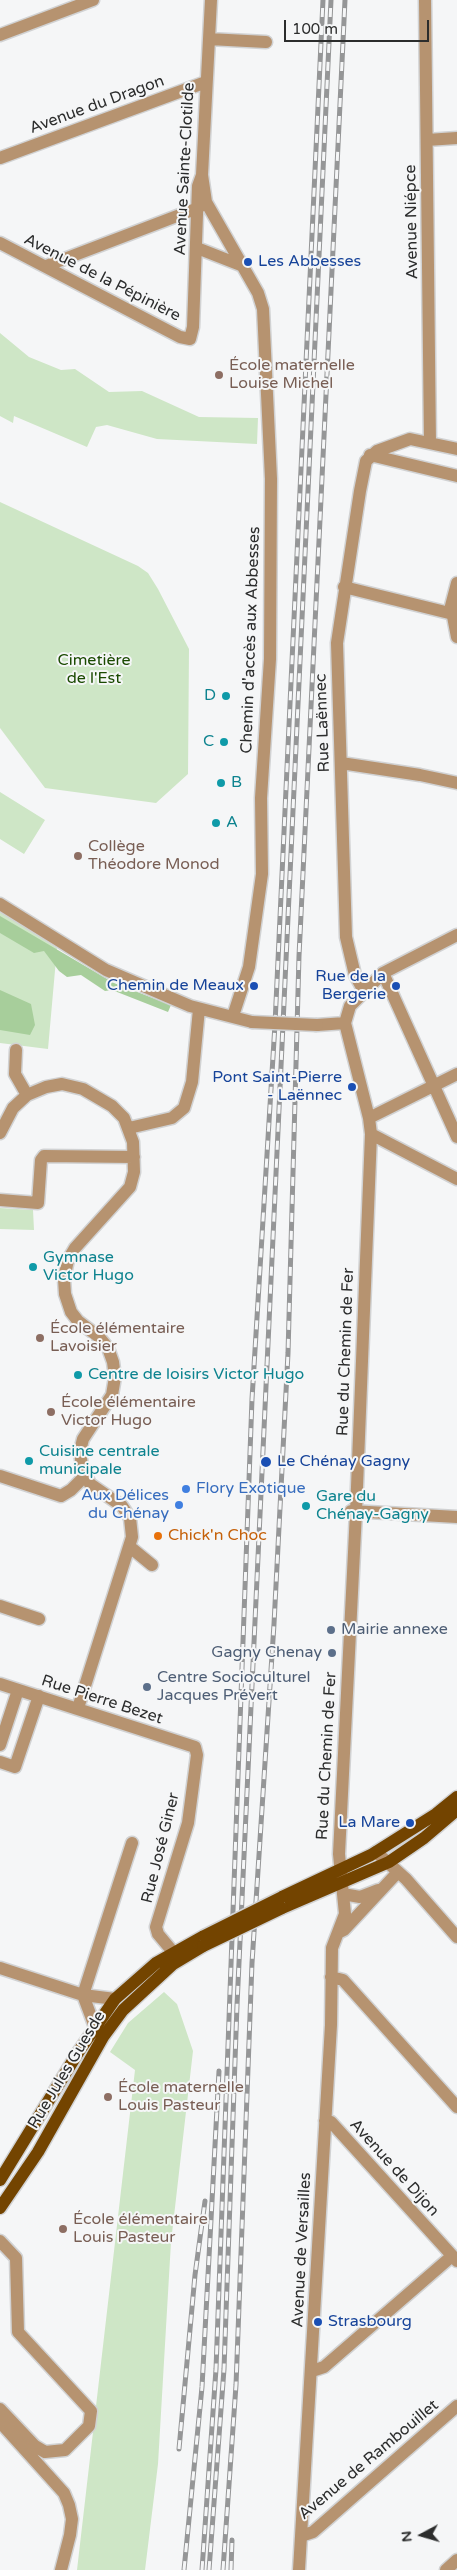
<!DOCTYPE html>
<meta charset="utf-8">
<style>
body{margin:0}
#map{position:relative;width:457px;height:2570px;overflow:hidden;background:#f5f6f7;font-family:"Varela Round",sans-serif}
canvas{display:block}
.north{position:absolute;left:397px;top:2510px;width:50px;height:50px;-webkit-text-stroke:4px #f5f6f7;paint-order:stroke;rotate:264deg;font-size:14px;font-weight:700;line-height:20px;text-align:center;color:#2c2d2d}
.north::after{content:'';display:block;margin:auto;width:18px;height:22px;background:#2c2d2d;clip-path:polygon(50% 0,100% 100%,50% 72%,0 100%)}
.scale{position:absolute;left:284px;top:20px;width:145px;height:22px;box-sizing:border-box;border:2px solid #2c2d2d;border-top:0;padding-left:6px;font-size:15px;line-height:18px;white-space:nowrap;color:#2c2d2d;-webkit-text-stroke:4px #f5f6f7;paint-order:stroke}
</style>
<div id="map">
<canvas width="457" height="2570"></canvas>
<div class="north">N</div>
<div class="scale">100 m</div>
</div>
<script>
const ctx = document.querySelector('canvas').getContext('2d');
ctx.lineJoin = 'round';
function fill(path, color) { ctx.fillStyle = color; ctx.fill(path, 'evenodd'); }
const toPath = rows => new Path2D(rows.map(r => 'M' + r).join(''));
function strokePath(path, color, width, dash) { ctx.strokeStyle = color; ctx.lineWidth = width; ctx.lineCap = dash ? 'butt' : 'round'; ctx.setLineDash(dash || []); ctx.stroke(path); }
function write(font, color, halo, rows, align = 'center') {
  ctx.font = font + ' "Varela Round",sans-serif'; ctx.lineWidth = 4; ctx.setLineDash([]); ctx.textBaseline = 'middle'; ctx.strokeStyle = halo; ctx.fillStyle = color; for (const [text, x, y, turn = 0] of rows) {
    ctx.save(); ctx.translate(x, y); ctx.rotate((+turn || 0) * Math.PI / 180); ctx.textAlign = isNaN(turn) ? turn : align; if (halo) ctx.strokeText(text, 0, 0); ctx.fillText(text, 0, 0); ctx.restore();
  }
}
fill(toPath([
 [0,333,29,357,61,370,75,369,109,392,142,391,199,417,258,418,257,444,157,439,107,425,96,427,87,447,14,416,13,423,0,416],
 [0,502,138,566,148,573,158,589,189,649,188,774,156,803,45,788,0,728],
 [0,792,45,820,24,854,0,839],
 [0,911,57,948,48,1049,0,1043],
 [0,1208,33,1210,34,1230,0,1229],
 [164,1992,177,2004,193,2051,171,2242,158,2464,145,2570,77,2570,135,2070,110,2052,128,2023]
]), '#cee6c6');
fill(toPath([
 [0,916,114,983,171,1005,168,1012,112,990,105,991,81,975,67,977,59,971,44,951,34,953,0,933],
 [0,990,31,1004,35,1025,30,1035,0,1030]
]), '#a7ce9b');
const minor = toPath([
 [425,0,430,443],
 [0,35,93,0],
 [209,39,266,42],
 [427,140,457,138],
 [0,158,206,82],
 [202,175,206,202,258,293,263,309,271,479,270,659,261,798,262,874,249,967,233,1016],
 [0,243,180,337,190,339,193,327,198,186,202,175,211,0],
 [197,248,243,266],
 [46,266,198,208,203,204],
 [370,455,457,476],
 [457,583,451,606,457,637],
 [344,587,457,615],
 [341,763,420,775,457,783],
 [0,904,106,970,190,1006,252,1022],
 [383,973,457,1137],
 [364,991,355,975,346,937,337,643,360,491,366,461,377,451,410,439,457,449],
 [317,1025,345,1023],
 [16,1050,15,1074,27,1095],
 [369,1118,457,1074],
 [129,1128,172,1118,184,1108,192,1082,199,1009],
 [0,1133,13,1108,27,1095,46,1087,62,1084,83,1089,112,1106,124,1118,133,1142,134,1172,130,1187,75,1248,68,1260,64,1279,65,1294,71,1312,78,1321,99,1337,108,1348,113,1362,115,1377,112,1395,83,1439,80,1451,82,1467,90,1484,122,1506,130,1518,132,1537,78,1708],
 [371,1134,457,1179],
 [0,1200,38,1203,41,1160,44,1156,134,1157],
 [0,1476,61,1496,71,1490,85,1476],
 [351,1511,457,1517],
 [130,1547,152,1565],
 [0,1606,39,1619],
 [0,1684,195,1747,197,1755,188,1823,156,1927,158,1934,173,1952],
 [0,1745,18,1690],
 [0,1762,15,1767,39,1696],
 [376,1852,406,1879,457,1937],
 [343,1894,360,1897,378,1890],
 [338,1933,344,1930,398,1872],
 [0,1968,83,1995,115,1999],
 [331,1977,343,1980,457,2107],
 [83,1995,132,1843],
 [83,1995,95,2027],
 [325,2121,331,2122,457,2261],
 [0,2241,16,2258,18,2332,91,2411,89,2426,65,2450,45,2452,35,2446,0,2409],
 [312,2371,324,2367,452,2256],
 [0,2422,64,2493,69,2505,72,2519,70,2535,61,2570],
 [301,2536,313,2532,457,2406],
 [299,2570,331,2025,332,1948,345,1914,339,1854,356,1512,371,1134,369,1118,345,1023,350,1006,383,973,457,935],
 [446,2570,457,2560]
]);
const major = toPath([
 [282,1897,371,1855,436,1814,457,1797],
 [282,1908,389,1862,424,1838,457,1810],
 [0,2180,79,2051,115,1999,156,1963,204,1936],
 [0,2208,38,2152,103,2037,123,2010,173,1964,203,1946]
]);
strokePath(minor, '#d1d2d3', 15);
strokePath(major, '#d1d2d3', 15);
strokePath(minor, '#b69370', 12);
strokePath(major, '#734400', 12);
const rail = toPath([
 [179,2449,195,2275,205,2201],
 [184,2570,202,2387,219,2071],
 [202,2570,216,2369,252,1399,275,1024,323,0],
 [209,2570,224,2369,237,2005,331,0],
 [223,2570,236,2385,252,1963,274,1624,288,1353,299,956,345,0],
 [231,2570,232,2540]
]);
strokePath(rail, '#959697', 5);
strokePath(rail, '#f5f6f7', 3, [9]);
const minorBridge = toPath([
 [252,1022,317,1025]
]);
const majorBridge = toPath([
 [204,1936,282,1897],
 [203,1946,282,1908]
]);
strokePath(minorBridge, '#d1d2d3', 15, []);
strokePath(majorBridge, '#d1d2d3', 15, []);
strokePath(minorBridge, '#b69370', 12);
strokePath(majorBridge, '#734400', 12);
for (const [x, y, r, color] of [
 [248,262,5,"#1a4fb4"],
 [219,375,5,"#8d6e63"],
 [226,696,5,"#0f9aa8"],
 [224,742,5,"#0f9aa8"],
 [221,783,5,"#0f9aa8"],
 [216,823,5,"#0f9aa8"],
 [78,856,5,"#8d6e63"],
 [254,986,5,"#1a4fb4"],
 [396,986,5,"#1a4fb4"],
 [352,1087,5,"#1a4fb4"],
 [33,1267,5,"#0f9aa8"],
 [40,1338,5,"#8d6e63"],
 [78,1375,5,"#0f9aa8"],
 [51,1412,5,"#8d6e63"],
 [29,1461,5,"#0f9aa8"],
 [266,1462,6,"#1a4fb4"],
 [186,1489,5,"#3f7fe0"],
 [179,1505,5,"#3f7fe0"],
 [306,1506,5,"#0f9aa8"],
 [158,1536,5,"#e8710a"],
 [331,1630,5,"#5c6f8a"],
 [332,1653,5,"#5c6f8a"],
 [147,1687,5,"#5c6f8a"],
 [410,1823,5,"#1a4fb4"],
 [108,2097,5,"#8d6e63"],
 [63,2229,5,"#8d6e63"],
 [318,2322,5,"#1a4fb4"]
]) { const dot = new Path2D(); dot.arc(x, y, r, 0, 2 * Math.PI); ctx.fillStyle = color; ctx.fill(dot); strokePath(dot, '#f5f6f7', 2); }
write('16px', '#2c2d2d', '#f5f6f7', [
 ["Avenue du Dragon",97,105,-20],
 ["Avenue Sainte-Clotilde",185,169,-87],
 ["Avenue Niépce",412,222,-91],
 ["Avenue de la Pépinière",102,278,27],
 ["Chemin d'accès aux Abbesses",251,640,-88],
 ["Rue Laënnec",323,723,-92],
 ["Rue du Chemin de Fer",346,1352,-88],
 ["Rue Pierre Bezet",102,1700,18],
 ["Rue du Chemin de Fer",327,1756,-87],
 ["Rue José Giner",161,1848,-76],
 ["Rue Jules Guesde",67,2070,-59],
 ["Avenue de Dijon",394,2168,48],
 ["Avenue de Versailles",302,2250,-87],
 ["Avenue de Rambouillet",369,2460,-40]
]);
write('16px', '#164399', '#f5f6f7', [
 ["Les Abbesses",258,262,"left"],
 ["Rue de la",386,977],
 ["Bergerie",386,995],
 ["Chemin de Meaux",244,986],
 ["Pont Saint-Pierre",342,1078],
 ["- Laënnec",342,1096],
 ["Le Chénay Gagny",277,1462,"left"],
 ["La Mare",400,1823],
 ["Strasbourg",328,2322,"left"]
], 'right');
write('16px', '#785e54', '#f5f6f7', [
 ["École maternelle",229,366],
 ["Louise Michel",229,384],
 ["Collège",88,847],
 ["Théodore Monod",88,865],
 ["École élémentaire",50,1329],
 ["Lavoisier",50,1347],
 ["École élémentaire",61,1403],
 ["Victor Hugo",61,1421],
 ["École maternelle",118,2088],
 ["Louis Pasteur",118,2106],
 ["École élémentaire",73,2220],
 ["Louis Pasteur",73,2238]
], 'left');
write('16px', '#1a4a00', '#f5f6f7', [
 ["Cimetière",94,661],
 ["de l'Est",94,679]
]);
write('16px', '#0d838f', '#f5f6f7', [
 ["D",216,696,"right"],
 ["C",214,742,"right"],
 ["B",231,783],
 ["A",226,823],
 ["Gymnase",43,1258],
 ["Victor Hugo",43,1276],
 ["Centre de loisirs Victor Hugo",88,1375],
 ["Cuisine centrale",39,1452],
 ["municipale",39,1470],
 ["Gare du",316,1497],
 ["Chénay-Gagny",316,1515]
], 'left');
write('16px', '#366cbe', '#f5f6f7', [
 ["Flory Exotique",196,1489],
 ["Aux Délices",169,1496,"right"],
 ["du Chénay",169,1514,"right"]
], 'left');
write('16px', '#c56008', '#f5f6f7', [
 ["Chick'n Choc",168,1536]
], 'left');
write('16px', '#4e5e75', '#f5f6f7', [
 ["Mairie annexe",341,1630],
 ["Gagny Chenay",322,1653,"right"],
 ["Centre Socioculturel",157,1678],
 ["Jacques Prévert",157,1696]
], 'left');
</script>
